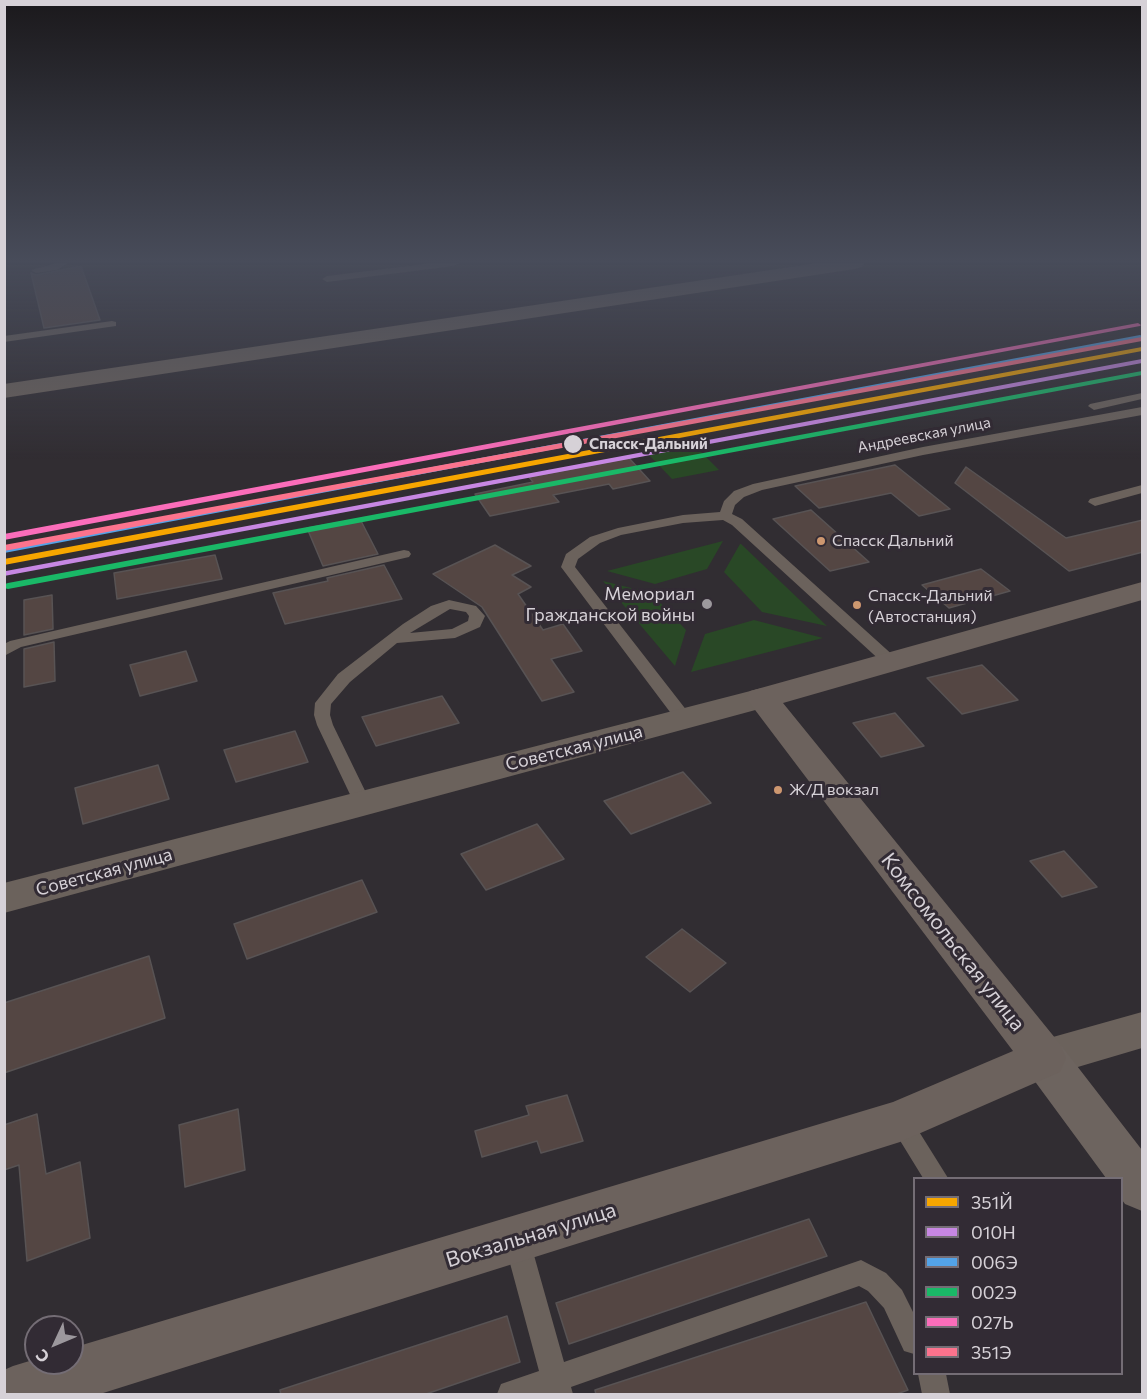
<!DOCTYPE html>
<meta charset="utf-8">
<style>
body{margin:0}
#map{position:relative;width:1147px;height:1399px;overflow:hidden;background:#312d32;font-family:Commissioner,sans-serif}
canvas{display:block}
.frame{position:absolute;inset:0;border:6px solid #d6d1d7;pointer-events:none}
.legend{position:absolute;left:913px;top:1177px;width:210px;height:198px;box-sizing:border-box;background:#322b34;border:2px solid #746d75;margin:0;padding:8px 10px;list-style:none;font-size:18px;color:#d6d1d7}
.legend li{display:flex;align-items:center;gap:12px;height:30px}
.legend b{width:30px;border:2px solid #746d75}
.north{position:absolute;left:24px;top:1315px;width:60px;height:60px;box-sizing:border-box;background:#322b34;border:2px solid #746d75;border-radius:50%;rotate:226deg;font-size:16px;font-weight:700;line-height:24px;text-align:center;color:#d6d1d7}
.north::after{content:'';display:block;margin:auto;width:21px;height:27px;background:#9c989d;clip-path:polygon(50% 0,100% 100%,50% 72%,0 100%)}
</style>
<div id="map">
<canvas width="1147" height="1399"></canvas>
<div class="frame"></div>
<ul class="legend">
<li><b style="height:8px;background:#f7a600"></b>351Й</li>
<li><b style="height:8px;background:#c787e3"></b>010Н</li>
<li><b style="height:8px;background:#53a3e8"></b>006Э</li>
<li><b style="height:8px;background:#1ab867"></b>002Э</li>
<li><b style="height:8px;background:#fb6dba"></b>027Ь</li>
<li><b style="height:8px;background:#fc738d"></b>351Э</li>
</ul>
<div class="north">С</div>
</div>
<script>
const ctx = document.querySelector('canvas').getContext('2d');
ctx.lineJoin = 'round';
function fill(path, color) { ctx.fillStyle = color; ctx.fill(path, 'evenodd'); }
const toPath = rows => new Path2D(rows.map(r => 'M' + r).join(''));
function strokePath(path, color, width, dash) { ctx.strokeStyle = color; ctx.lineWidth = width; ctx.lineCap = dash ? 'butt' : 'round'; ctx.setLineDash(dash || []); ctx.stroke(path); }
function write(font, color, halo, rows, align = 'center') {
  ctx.font = font + ' Commissioner,sans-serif'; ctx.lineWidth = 6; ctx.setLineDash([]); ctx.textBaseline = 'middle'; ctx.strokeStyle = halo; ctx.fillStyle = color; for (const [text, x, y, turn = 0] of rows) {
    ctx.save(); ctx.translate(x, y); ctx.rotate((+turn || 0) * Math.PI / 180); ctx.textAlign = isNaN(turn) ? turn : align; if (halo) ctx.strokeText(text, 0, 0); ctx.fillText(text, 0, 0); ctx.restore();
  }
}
fill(toPath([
 [695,446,719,470,672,479,648,454],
 [723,541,707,569,655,584,607,571],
 [740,544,741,544,827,626,762,612,724,572],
 [603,581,651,593,686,630,675,666],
 [754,620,823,638,691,672,705,634]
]), '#294826');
const building = toPath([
 [81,266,100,320,44,328,31,273,36,275,81,266],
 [629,458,650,481,613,489,609,484,553,495,559,502,490,516,475,494,533,482,529,477,629,458],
 [895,465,950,509,919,516,891,493,819,508,795,486,895,465],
 [966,467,1066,538,1143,520,1143,552,1069,571,955,483,966,467],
 [811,510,869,562,830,571,773,519,811,510],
 [360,519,378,554,323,566,307,528,360,519],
 [495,545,531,566,512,575,531,587,518,594,543,630,563,624,582,651,551,659,574,692,542,701,482,607,433,574,495,545],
 [215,555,222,579,117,599,114,573,215,555],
 [384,565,402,599,285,624,273,593,328,581,327,578,384,565],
 [981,569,1010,591,949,608,922,585,981,569],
 [52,595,53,629,24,635,24,600,52,595],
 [54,642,55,681,24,687,24,649,54,642],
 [186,651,197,681,140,696,130,665,186,651],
 [982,665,1018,700,962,714,927,678,982,665],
 [442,696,459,723,376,746,362,717,442,696],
 [895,713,924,746,881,757,853,723,895,713],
 [295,731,308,762,236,782,224,750,295,731],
 [158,765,169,799,83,824,75,788,158,765],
 [683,772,711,803,631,834,604,801,683,772],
 [537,824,564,859,486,890,461,854,537,824],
 [1064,851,1097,887,1062,897,1030,861,1064,851],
 [362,880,377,912,247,959,234,924,362,880],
 [682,929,726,963,690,992,646,957,682,929],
 [149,956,165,1018,4,1073,4,1003,149,956],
 [567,1095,583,1141,541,1153,537,1141,482,1157,475,1131,529,1115,526,1106,567,1095],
 [238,1109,245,1170,185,1187,179,1125,238,1109],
 [37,1114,46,1174,80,1162,90,1238,27,1261,19,1165,4,1170,4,1125,37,1114],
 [809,1219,827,1256,569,1344,556,1303,809,1219],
 [866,1302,908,1390,894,1395,596,1395,595,1390,866,1302],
 [507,1316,520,1362,423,1395,281,1395,280,1390,507,1316]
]);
fill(building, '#544643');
strokePath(building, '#585354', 1.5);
fill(toPath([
 [57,263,68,263,57,270,36,273,31,270,57,263],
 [432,263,459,263,454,266,327,282,322,279,327,276,432,263],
 [112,321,116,322,116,326,4,342,4,336,112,321],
 [1142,393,1142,399,1094,410,1088,406,1090,404,1142,393],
 [1142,407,1142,415,923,455,762,490,744,497,735,505,732,514,742,519,896,658,898,661,896,664,890,666,884,664,732,525,723,520,683,523,621,535,600,543,578,559,575,567,691,716,693,720,691,724,679,724,561,567,566,554,590,537,618,528,683,515,720,512,724,501,734,491,753,484,923,447,1142,407],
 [1142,485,1142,493,1095,506,1088,502,1090,499,1142,485],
 [404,550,409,551,411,554,409,557,21,647,4,656,4,644,10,641,404,550],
 [449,600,476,606,485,616,480,627,455,638,397,643,350,682,331,704,330,715,333,725,371,803,368,807,362,809,356,807,317,725,314,715,315,703,338,674,403,624,431,606,449,600],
 [450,609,466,612,469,616,468,621,452,629,410,633,450,609],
 [900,1111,908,1114,948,1178,923,1178,888,1121,892,1114,900,1111],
 [517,1229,526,1232,530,1241,564,1362,861,1260,886,1273,902,1290,914,1314,914,1354,904,1351,884,1308,868,1291,859,1286,571,1387,573,1394,497,1394,501,1384,539,1371,504,1241,508,1232,517,1229],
 [918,1374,946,1374,950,1394,922,1394,918,1374]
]), '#6b625c');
fill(toPath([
 [817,263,864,263,862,267,855,269,4,398,4,384,817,263],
 [762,688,774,691,778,698,774,705,4,913,4,883,762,688],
 [1142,1012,1142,1048,1044,1077,1028,1072,1022,1058,1028,1044,1142,1012]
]), '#6b625c');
fill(toPath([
 [1044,1039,1060,1044,1142,1150,1142,1211,1125,1204,1122,1200,1122,1178,1106,1178,1028,1072,1022,1058,1028,1044,1044,1039]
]), '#6d645f');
fill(toPath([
 [1142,582,1142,600,783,703,1060,1044,1066,1058,1060,1072,900,1142,100,1394,4,1394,4,1370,13,1366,36,1359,36,1363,72,1363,72,1348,893,1102,1013,1051,746,698,750,691,1142,582]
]), '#6c625d');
fill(toPath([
 [1142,347,1142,351,4,565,4,559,1142,347]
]), '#f7a600');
fill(toPath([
 [1142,359,1142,363,4,576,4,572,6,571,1142,359]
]), '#c787e3');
fill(toPath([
 [1140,335,1142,336,1142,338,4,553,4,547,1140,335]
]), '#53a3e8');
fill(toPath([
 [1142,371,1142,375,8,589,4,588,5,584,8,583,1142,371]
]), '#1ab867');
fill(toPath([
 [1138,323,1141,325,1140,326,4,540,4,534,1138,323]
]), '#fb6dba');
fill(toPath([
 [1142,337,1142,341,4,551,4,545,1142,337]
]), '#fc738d');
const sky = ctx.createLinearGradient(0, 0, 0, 459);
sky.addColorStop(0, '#1b191c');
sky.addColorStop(0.57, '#484c5a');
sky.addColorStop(1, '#484c5a00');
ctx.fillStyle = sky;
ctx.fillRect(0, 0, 1147, 459);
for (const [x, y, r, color] of [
 [573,444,10,"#d6d1d7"],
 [821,541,5,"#cd976f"],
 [707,604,6,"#9c989d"],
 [857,605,5,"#cd976f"],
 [778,790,5,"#cd976f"]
]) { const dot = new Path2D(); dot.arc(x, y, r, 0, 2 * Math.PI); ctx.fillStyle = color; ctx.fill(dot); strokePath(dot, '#322b34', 2); }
write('15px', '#d6d1d7', '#322b34', [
 ["Андреевская улица",924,435,-11]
]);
write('bold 15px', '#d6d1d7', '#322b34', [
 ["Спасск-Дальний",589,444]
], 'left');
write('16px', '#d6d1d7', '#322b34', [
 ["Спасск Дальний",832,541],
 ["Спасск-Дальний",868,596],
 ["(Автостанция)",868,617],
 ["Ж/Д вокзал",789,790]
], 'left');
write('18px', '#d6d1d7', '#322b34', [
 ["Мемориал",695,594],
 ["Гражданской войны",695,615]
], 'right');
write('18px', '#d6d1d7', '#322b34', [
 ["Советская улица",574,748,-14],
 ["Советская улица",104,872,-15]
]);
write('21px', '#d6d1d7', '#322b34', [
 ["Комсомольская улица",953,942,52],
 ["Вокзальная улица",531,1235,-17]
]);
</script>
